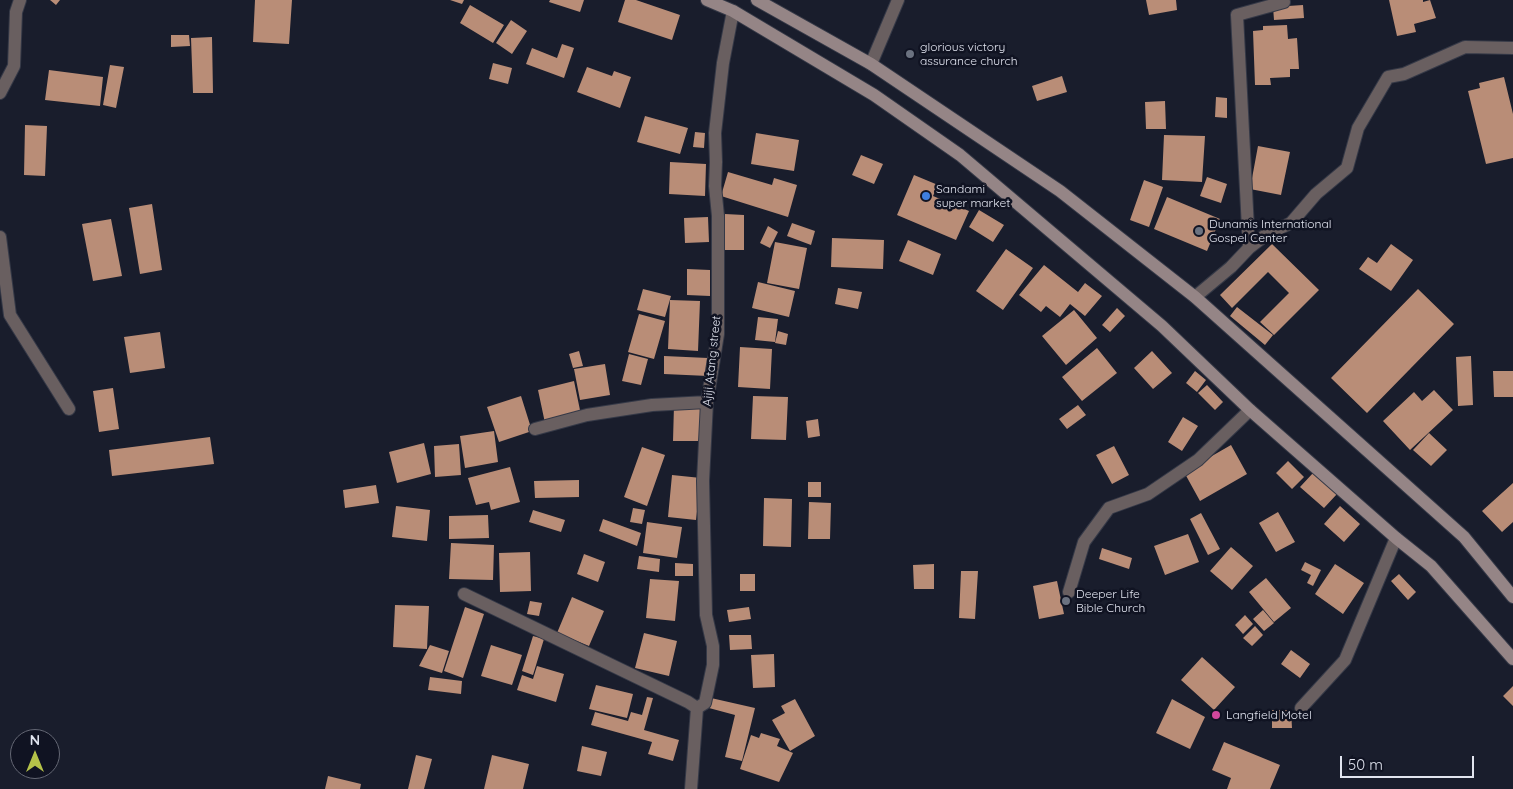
<!DOCTYPE html>
<style>
body{margin:0}
#map{position:relative;width:1513px;height:789px;overflow:hidden;background:#191d2c;font-family:Quicksand,sans-serif}
canvas{display:block}
.north{position:absolute;left:10px;top:729px;width:50px;height:50px;box-sizing:border-box;background:#101322;border:1px solid #646774;border-radius:50%;rotate:0deg;font-size:14px;font-weight:700;line-height:20px;text-align:center;color:#e1e4ef}
.north::after{content:'';display:block;margin:auto;width:18px;height:22px;background:#b5c249;clip-path:polygon(50% 0,100% 100%,50% 72%,0 100%)}
.scale{position:absolute;left:1340px;top:756px;width:134px;height:22px;box-sizing:border-box;border:2px solid #e1e4ef;border-top:0;padding-left:6px;font-size:15px;line-height:18px;white-space:nowrap;color:#e1e4ef;-webkit-text-stroke:4px #101322;paint-order:stroke}
</style>
<div id="map">
<canvas width="1513" height="789"></canvas>
<div class="north">N</div>
<div class="scale">50 m</div>
</div>
<script>
const ctx = document.querySelector('canvas').getContext('2d');
ctx.lineJoin = 'round';
function fill(path, color) { ctx.fillStyle = color; ctx.fill(path, 'evenodd'); }
const toPath = rows => new Path2D(rows.map(r => 'M' + r).join(''));
function strokePath(path, color, width, dash) { ctx.strokeStyle = color; ctx.lineWidth = width; ctx.lineCap = dash ? 'butt' : 'round'; ctx.setLineDash(dash || []); ctx.stroke(path); }
function write(font, color, halo, rows, align = 'center') {
  ctx.font = font + ' Quicksand,sans-serif'; ctx.lineWidth = 5; ctx.setLineDash([]); ctx.textBaseline = 'middle'; ctx.strokeStyle = halo; ctx.fillStyle = color; for (const [text, x, y, turn = 0] of rows) {
    ctx.save(); ctx.translate(x, y); ctx.rotate((+turn || 0) * Math.PI / 180); ctx.textAlign = isNaN(turn) ? turn : align; if (halo) ctx.strokeText(text, 0, 0); ctx.fillText(text, 0, 0); ctx.restore();
  }
}
fill(toPath([
 [50,0,60,0,56,5],
 [255,0,292,0,289,44,253,42],
 [450,0,464,0,462,4],
 [550,0,584,0,580,12,549,2],
 [625,0,636,0,680,15,672,40,618,22],
 [1146,0,1176,0,1177,10,1149,15],
 [1389,0,1423,0,1423,2,1430,0,1436,18,1414,24,1416,32,1397,36],
 [470,5,504,25,493,43,460,23],
 [1303,5,1304,18,1274,20,1273,7],
 [511,20,527,31,512,54,496,43],
 [1287,25,1288,39,1297,38,1299,69,1290,69,1290,77,1270,78,1271,85,1255,85,1253,31,1263,30,1263,26],
 [171,35,189,35,190,46,171,47],
 [212,37,213,93,193,93,191,38],
 [562,44,574,48,564,78,526,64,532,48,557,58],
 [493,63,512,68,508,84,489,79],
 [110,65,124,67,116,108,103,105],
 [587,67,612,76,614,71,631,77,620,108,577,92],
 [49,70,103,77,100,106,45,100],
 [1062,76,1067,92,1037,101,1032,86],
 [1504,77,1513,114,1513,158,1486,164,1468,91,1480,88,1479,83],
 [1216,97,1227,98,1227,118,1215,117],
 [1165,101,1166,129,1146,129,1145,102],
 [645,116,688,128,680,154,637,142],
 [25,125,47,126,45,176,24,175],
 [695,132,705,133,704,148,693,147],
 [756,133,799,140,794,171,751,164],
 [1164,135,1205,136,1202,182,1162,180],
 [1258,146,1290,152,1281,195,1250,189],
 [861,155,883,164,874,184,852,175],
 [670,162,706,164,705,196,669,194],
 [728,172,772,185,774,178,797,185,788,217,721,196],
 [914,175,938,185,933,196,969,211,956,240,897,215],
 [1207,177,1227,184,1221,203,1200,196],
 [1144,180,1163,187,1149,227,1130,220],
 [1167,197,1220,219,1207,251,1154,229],
 [152,204,162,270,140,274,129,208],
 [979,210,1004,225,993,242,969,227],
 [725,214,744,215,744,250,724,250],
 [708,217,709,242,685,243,684,218],
 [111,219,122,276,93,281,82,224],
 [792,223,815,231,811,245,787,236],
 [768,226,778,232,770,248,760,243],
 [832,238,884,240,883,269,831,267],
 [908,240,941,254,933,275,899,261],
 [775,242,807,248,799,289,767,283],
 [1272,244,1319,290,1274,335,1260,322,1289,293,1268,272,1232,308,1220,295],
 [1391,244,1413,260,1391,291,1359,269,1368,257,1377,263],
 [1006,249,1033,268,1003,310,976,291],
 [1044,265,1078,292,1085,283,1102,296,1085,316,1070,304,1060,317,1046,306,1041,312,1019,295],
 [687,269,710,270,710,296,687,295],
 [758,282,795,291,789,317,752,308],
 [838,288,862,292,858,309,835,304],
 [643,289,671,296,665,317,637,310],
 [1418,289,1454,324,1367,413,1331,378],
 [670,300,700,301,698,351,668,349],
 [1237,307,1273,335,1265,345,1230,316],
 [1117,308,1125,316,1110,332,1102,325],
 [1074,310,1097,338,1066,365,1042,336],
 [639,314,665,321,654,359,628,352],
 [758,317,778,319,775,342,755,340],
 [778,331,788,334,786,345,775,343],
 [160,332,165,368,130,373,124,337],
 [740,347,772,349,770,389,738,387],
 [1097,348,1117,373,1082,401,1062,377],
 [579,351,583,366,573,368,569,354],
 [1152,351,1172,373,1153,389,1134,368],
 [629,354,648,359,641,385,622,381],
 [664,356,708,358,708,376,664,374],
 [1471,356,1473,405,1458,406,1456,357],
 [605,364,610,395,580,400,574,369],
 [1195,371,1206,380,1197,392,1186,383],
 [1493,371,1513,371,1513,397,1494,397],
 [574,381,581,415,545,423,538,390],
 [1207,385,1223,402,1215,410,1198,393],
 [113,388,119,429,99,432,93,391],
 [1434,390,1453,410,1410,450,1383,421,1414,392,1422,401],
 [521,396,532,431,499,442,487,407],
 [753,396,788,397,786,440,751,439],
 [674,405,705,406,704,441,673,441],
 [1078,405,1086,415,1067,429,1059,419],
 [1183,417,1198,426,1182,451,1168,442],
 [818,419,820,436,808,438,806,421],
 [494,431,498,462,465,468,460,436],
 [1429,433,1447,450,1431,466,1413,450],
 [210,437,214,464,112,476,109,450],
 [424,443,431,474,397,483,389,452],
 [459,444,461,475,435,477,434,446],
 [1231,445,1247,474,1200,501,1184,472],
 [1114,446,1129,475,1112,484,1096,455],
 [642,447,665,455,647,506,624,497],
 [1288,461,1304,477,1292,489,1276,473],
 [510,467,520,502,491,510,489,502,476,505,468,478],
 [1313,473,1337,494,1324,508,1300,487],
 [672,475,701,478,696,520,668,517],
 [579,480,579,497,535,498,534,481],
 [808,482,821,482,821,497,808,497],
 [1513,483,1513,522,1502,532,1482,511],
 [376,485,379,503,345,508,343,490],
 [764,498,792,499,791,547,763,546],
 [809,502,831,503,830,539,808,539],
 [396,506,430,510,427,541,392,537],
 [1340,506,1360,524,1344,542,1324,524],
 [633,508,645,510,642,524,630,522],
 [533,510,565,520,561,532,529,522],
 [1278,512,1295,542,1276,552,1259,523],
 [1201,513,1220,549,1208,555,1190,519],
 [488,515,489,538,449,539,449,516],
 [603,519,641,533,637,546,599,531],
 [647,522,682,527,677,558,643,553],
 [1188,534,1199,562,1165,575,1154,546],
 [451,543,494,545,493,580,449,579],
 [1231,547,1253,566,1232,590,1210,571],
 [1102,548,1132,558,1129,569,1099,559],
 [530,552,531,591,500,592,499,553],
 [584,554,605,562,598,582,577,574],
 [639,556,660,559,659,572,637,569],
 [1305,562,1321,570,1313,586,1307,583,1311,575,1301,570],
 [675,563,693,564,693,576,675,576],
 [934,564,934,589,914,589,913,565],
 [1335,564,1364,583,1343,614,1315,594],
 [961,571,978,571,975,619,959,618],
 [740,574,755,574,755,591,740,591],
 [1399,574,1416,592,1408,600,1391,581],
 [1266,578,1291,608,1274,622,1249,592],
 [650,579,679,581,675,621,646,618],
 [1057,581,1064,614,1039,619,1033,586],
 [572,597,604,611,589,646,557,633],
 [530,601,542,603,539,616,527,614],
 [395,605,429,606,427,649,393,647],
 [465,607,484,614,463,678,444,671],
 [749,607,751,619,729,622,727,610],
 [1263,610,1274,623,1264,631,1253,619],
 [1245,615,1253,624,1243,634,1235,625],
 [1255,626,1263,635,1252,646,1243,638],
 [644,633,677,641,669,676,635,668],
 [729,635,751,635,752,649,730,650],
 [533,636,544,639,533,675,522,671],
 [430,645,449,651,442,673,419,666],
 [491,645,522,655,512,685,481,676],
 [1291,650,1310,664,1300,678,1281,664],
 [774,654,775,687,753,688,751,655],
 [1202,657,1235,687,1214,710,1181,680],
 [537,666,564,674,556,702,517,690,522,675,533,679],
 [430,677,462,681,461,694,428,690],
 [596,685,633,694,627,718,589,709],
 [1513,686,1513,706,1503,696],
 [647,697,653,698,644,730,679,740,673,761,648,754,652,742,591,725,595,712,628,721,631,712,642,715],
 [711,698,755,708,742,761,725,757,735,715,709,708],
 [795,699,815,736,790,751,772,720,785,713,781,706],
 [1172,699,1205,717,1190,749,1156,733],
 [1272,710,1291,710,1292,728,1272,728],
 [761,733,780,739,777,746,793,753,779,782,740,769,751,735,759,738],
 [1224,742,1280,765,1270,789,1227,789,1231,778,1212,770],
 [582,746,607,752,601,776,577,771],
 [416,755,432,759,424,789,408,789],
 [492,755,529,764,523,789,484,789],
 [328,776,361,784,360,789,325,789]
]), '#b98d77');
const street = toPath([
 [871,64,898,0],
 [0,93,14,66,16,12,20,0],
 [0,237,10,315,69,409],
 [1249,248,1267,234,1291,223,1316,194,1347,168,1358,128,1388,77,1404,74,1465,47,1513,48],
 [1195,297,1231,267,1249,248,1237,15,1284,2,1283,0],
 [535,429,587,415,652,405,707,402],
 [1069,592,1084,542,1109,508,1148,494,1198,460,1250,410],
 [464,594,688,702,697,708],
 [1301,708,1345,660,1396,538],
 [691,789,697,708,705,703,713,665,713,646,706,615,703,481,707,402,718,334,718,216,715,186,716,162,715,133,723,63,733,11]
]);
const secondary = toPath([
 [707,0,733,11,874,95,960,155,1162,326,1250,410,1396,538,1431,566,1513,659],
 [757,0,871,64,1060,191,1195,297,1464,537,1513,597]
]);
strokePath(street, '#353947', 14);
strokePath(secondary, '#353947', 14);
strokePath(street, '#695f60', 12);
strokePath(secondary, '#958586', 12);
for (const [x, y, r, color] of [
 [910,54,5,"#6b7280"],
 [926,196,5,"#3f7fe0"],
 [1199,231,5,"#6b7280"],
 [1066,601,5,"#6b7280"],
 [1216,715,5,"#d1479c"]
]) { const dot = new Path2D(); dot.arc(x, y, r, 0, 2 * Math.PI); ctx.fillStyle = color; ctx.fill(dot); strokePath(dot, '#101322', 2); }
write('12px', '#e1e4ef', '#101322', [
 ["glorious victory",920,47],
 ["assurance church",920,61],
 ["Sandami",936,189],
 ["super market",936,203],
 ["Dunamis International",1209,224],
 ["Gospel Center",1209,238],
 ["Deeper Life",1076,594],
 ["Bible Church",1076,608],
 ["Langfield Motel",1226,715]
], 'left');
write('12px', '#e1e4ef', '#101322', [
 ["Ajiji Atang street",712,361,-84]
]);
</script>
